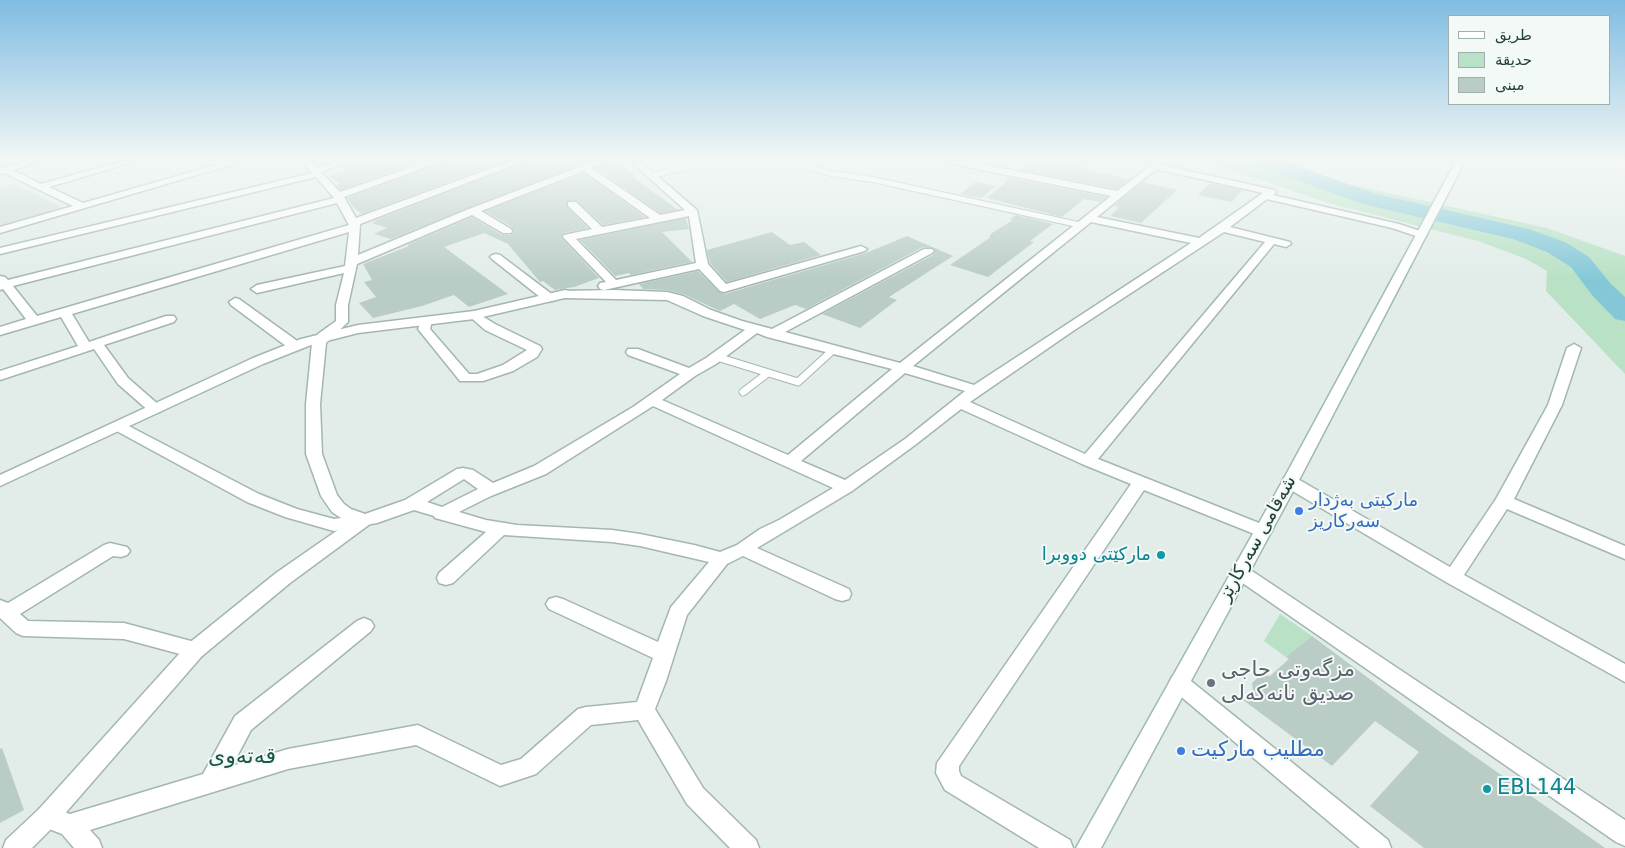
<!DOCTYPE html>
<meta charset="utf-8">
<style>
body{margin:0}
#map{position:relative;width:1625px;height:848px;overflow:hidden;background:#e2ede9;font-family:"DejaVu Sans",Cairo,sans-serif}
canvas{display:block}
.legend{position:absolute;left:1448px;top:15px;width:162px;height:90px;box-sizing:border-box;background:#f3f9f6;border:1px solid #9fafaa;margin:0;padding:6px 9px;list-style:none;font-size:15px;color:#204039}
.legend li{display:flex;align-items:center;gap:10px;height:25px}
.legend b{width:25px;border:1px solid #9fafaa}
</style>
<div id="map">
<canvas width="1625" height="848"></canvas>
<ul class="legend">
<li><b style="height:6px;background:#fff"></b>طريق</li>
<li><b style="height:14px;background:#b8e1c5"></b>حديقة</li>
<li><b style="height:14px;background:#b9ccc5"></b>مبنى</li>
</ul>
</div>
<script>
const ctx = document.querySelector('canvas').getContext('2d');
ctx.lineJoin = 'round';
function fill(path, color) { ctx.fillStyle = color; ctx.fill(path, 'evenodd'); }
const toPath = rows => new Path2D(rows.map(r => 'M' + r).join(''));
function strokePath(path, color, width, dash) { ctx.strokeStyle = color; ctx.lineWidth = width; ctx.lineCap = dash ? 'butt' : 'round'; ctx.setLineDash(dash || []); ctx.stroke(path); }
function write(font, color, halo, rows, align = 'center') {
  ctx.font = font + ' "DejaVu Sans",Cairo,sans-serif'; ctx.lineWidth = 4; ctx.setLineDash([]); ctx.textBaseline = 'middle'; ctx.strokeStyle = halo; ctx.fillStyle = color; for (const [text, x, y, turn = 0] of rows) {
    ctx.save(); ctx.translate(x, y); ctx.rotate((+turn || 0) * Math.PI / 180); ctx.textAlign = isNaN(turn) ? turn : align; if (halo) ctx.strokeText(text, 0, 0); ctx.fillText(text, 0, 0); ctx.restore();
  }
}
fill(toPath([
 [14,184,64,208,0,227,0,188]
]), '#d0ddd8');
fill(toPath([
 [1210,161,1290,161,1339,182,1547,228,1625,256,1625,374,1546,291,1547,271,1526,259,1478,241,1328,203,1221,167],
 [1280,614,1312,636,1286,657,1264,641]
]), '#b8e1c5');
fill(toPath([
 [1251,161,1281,161,1377,194,1529,229,1565,242,1589,257,1610,283,1625,297,1625,321,1615,319,1592,295,1571,267,1547,252,1513,239,1363,204,1254,165,1251,161]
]), '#84c8d8');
fill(toPath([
 [359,161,423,161,341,190,336,185,340,183,328,176,347,170,341,167],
 [444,161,505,161,362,214,353,207,347,198],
 [526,161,589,161,391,239,374,234,387,228,372,223,376,221,374,221],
 [609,161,614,161,624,166,636,176,633,177,678,210,660,213,596,168],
 [1029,161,1086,161,1079,168,1130,179,1117,189,1019,170],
 [584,173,645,217,603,225,577,201,567,201,567,207,588,228,564,233,561,237,599,278,574,287,555,290,543,281,540,282,508,244,484,233,444,247,508,294,469,307,454,295,422,306,373,318,359,303,376,297,364,282,372,280,363,264,409,246,407,245,472,217,502,235,511,235,514,232,512,227,485,211],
 [1010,178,1107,197,1100,202,1084,199,1062,217,987,198],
 [976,182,996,186,981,198,960,194],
 [1143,182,1177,190,1141,223,1110,216,1119,207,1114,206],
 [1210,183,1243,190,1231,202,1198,195],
 [1016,215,1053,224,1030,241,1034,242,988,277,950,265,991,237,989,237,992,233,1013,220,1010,219],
 [686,218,689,229,662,232,692,262,631,275,629,273,615,276,580,240],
 [772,232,790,245,804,242,821,255,727,282,710,263,707,250],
 [907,236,953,256,889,297,897,300,860,328,822,314,933,255,936,251,933,248,923,247,806,309,795,305,760,319,734,304,720,311,683,294,667,290,643,289,639,284,698,271,719,292,725,294,866,253],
 [1312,636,1443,734,1605,848,1424,848,1370,806,1419,752,1375,721,1332,766,1243,700,1253,691,1252,683,1261,675,1270,676,1289,659,1286,657],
 [2,748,24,810,0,823,0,749]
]), '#b9ccc5');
const serviceFar1 = toPath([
 [789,161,829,173,875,180,1080,225],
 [652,176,706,161]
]);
const service = toPath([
 [717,357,798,382,833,350],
 [743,392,768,373]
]);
const minor = toPath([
 [27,161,42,161,13,170,41,184,123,161,137,161,49,187,83,203,230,161,244,161,0,233,0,227,73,206,4,173,0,174,0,168,27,161],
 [302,161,311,161,317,168,337,161,351,161,321,172,340,192,429,161,442,161,344,197,356,218,511,161,524,161,360,224,358,255,469,209,595,161,607,161,592,168,660,215,685,210,630,161,640,161,697,210,708,264,726,284,861,246,867,249,865,251,724,292,720,291,699,269,604,290,600,289,598,286,600,283,606,282,563,237,564,235,592,229,568,206,568,202,576,202,602,227,650,218,584,171,481,211,511,229,512,231,511,233,503,233,472,215,357,264,348,305,348,322,326,343,320,404,322,454,337,495,344,504,351,509,365,514,405,500,457,469,463,468,473,470,493,483,534,466,633,407,680,374,628,355,626,352,628,349,638,349,689,368,706,358,745,330,703,316,667,300,565,298,561,297,559,294,561,291,614,290,667,292,683,296,711,310,742,321,772,329,924,249,932,249,934,251,932,253,785,332,900,363,1111,196,952,164,948,161,966,161,1117,191,1154,163,1274,190,1276,192,1273,195,1399,224,1426,233,1427,235,1422,238,1392,228,1267,199,1230,227,1290,242,1291,244,1286,247,1274,244,1098,459,1269,527,1272,531,1269,535,1263,537,1257,535,1144,490,959,766,959,771,961,776,1070,840,1073,848,1039,848,945,790,936,773,937,763,1131,484,1082,464,961,409,915,445,852,491,757,548,849,589,851,594,849,599,842,601,835,599,743,556,727,564,687,615,666,681,655,709,703,788,756,840,759,848,730,848,687,804,638,720,591,725,536,774,500,786,416,745,288,769,90,830,99,840,102,848,74,848,62,834,39,825,35,817,39,809,47,806,70,814,203,774,235,716,357,621,364,618,371,621,374,626,371,631,251,730,232,766,288,749,418,725,501,765,521,759,578,709,586,707,637,702,653,658,549,609,546,604,549,599,556,597,563,599,658,642,671,607,709,562,640,546,612,542,504,535,453,583,446,585,439,583,437,578,439,573,486,532,435,518,434,516,414,510,377,523,334,531,285,517,247,502,113,429,110,426,113,423,123,423,259,494,297,509,334,519,341,518,332,512,321,496,306,454,306,404,312,343,318,334,336,321,336,305,344,273,257,293,251,289,257,285,345,266,349,232,72,314,89,342,166,316,174,316,176,319,174,322,104,345,128,378,160,406,162,409,160,412,150,412,118,384,94,349,0,380,0,371,78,346,61,317,0,335,0,327,26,319,3,289,0,290,0,276,5,277,8,280,334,198,316,177,0,254,0,248,312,173,302,161],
 [1156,169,1263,193,1199,238,1097,217,1156,169],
 [337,203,349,225,37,316,13,286,337,203],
 [689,216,696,263,616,280,576,239,689,216],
 [1091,222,1191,243,974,385,913,366,1091,222],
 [1224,232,1265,242,1085,454,970,402,1073,331,1224,232],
 [757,333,767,337,892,369,788,455,662,400,695,376,716,364,757,333],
 [905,373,965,391,905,439,845,480,801,461,905,373],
 [653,406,833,488,779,520,760,529,737,545,720,552,694,545,640,534,612,530,517,525,486,520,459,512,491,496,546,474,653,406],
 [464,479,478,489,442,507,427,502,464,479],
 [496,254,500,255,553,295,555,298,553,301,545,301,492,259,490,257,492,255,496,254],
 [235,298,239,299,300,343,302,346,300,349,290,349,231,305,229,302,235,298],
 [474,311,495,324,540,346,542,349,537,357,513,371,483,381,460,381,418,329,422,318,430,318,432,321,430,329,469,374,477,374,503,365,527,350,485,330,468,315,474,311],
 [1574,344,1581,348,1562,405,1514,499,1625,546,1625,559,1507,509,1464,575,1625,664,1625,682,1446,582,1284,486,1282,482,1284,478,1290,477,1296,478,1450,567,1496,499,1548,405,1567,348,1574,344],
 [110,543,127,547,130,551,127,555,121,557,113,556,20,614,28,621,124,623,202,644,205,650,202,656,195,658,124,639,23,636,16,633,0,618,0,600,8,603,104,545,110,543],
 [1240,565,1246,567,1625,820,1625,846,1616,842,1234,577,1231,572,1234,567,1240,565],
 [1179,674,1186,677,1388,840,1391,848,1360,848,1172,689,1169,683,1172,677,1179,674]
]);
const tertiary = toPath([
 [565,290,569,291,571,294,569,297,474,319,358,333,311,345,263,364,0,486,0,475,253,358,301,339,358,325,474,311,565,290],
 [364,514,370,516,373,520,370,524,290,583,202,656,55,825,32,848,3,848,6,840,39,809,188,644,276,573,358,516,364,514]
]);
const secondary = toPath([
 [1456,161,1465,161,1298,482,1101,848,1076,848,1282,482,1456,161]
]);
strokePath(serviceFar1, '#a4b6b1', 7);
strokePath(service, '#a4b6b1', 9);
strokePath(minor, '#a4b6b1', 3);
strokePath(tertiary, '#a4b6b1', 3);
strokePath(secondary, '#9fbab1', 3);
strokePath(serviceFar1, '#fff', 5);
strokePath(service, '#fff', 7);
fill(minor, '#fff');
fill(tertiary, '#fff');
fill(secondary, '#fff');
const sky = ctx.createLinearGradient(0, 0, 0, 280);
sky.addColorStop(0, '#80bce2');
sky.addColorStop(0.57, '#f2f7f5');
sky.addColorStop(1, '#f2f7f500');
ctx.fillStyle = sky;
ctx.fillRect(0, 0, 1625, 280);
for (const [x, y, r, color] of [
 [1299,511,5,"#3f7fe0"],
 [1161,555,5,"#0f9aa8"],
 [1211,683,5,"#6b7280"],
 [1181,751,5,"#3f7fe0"],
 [1487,789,5,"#0f9aa8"]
]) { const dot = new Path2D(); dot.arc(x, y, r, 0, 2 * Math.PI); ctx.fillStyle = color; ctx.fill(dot); strokePath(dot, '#f3f9f6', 2); }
write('18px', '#366cbe', '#f3f9f6', [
 ["مارکیتی بەژدار",1309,501],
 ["سەرکاریز",1309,522]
], 'left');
write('18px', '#204039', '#f3f9f6', [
 ["شەقامی سەرکارێز",1258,539,-61]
]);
write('18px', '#0d838f', '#f3f9f6', [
 ["ماركێتى دووبرا",1151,555]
], 'right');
write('21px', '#5b616d', '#f3f9f6', [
 ["مزگەوتی حاجی",1221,671],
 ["صدیق نانەکەلی",1221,695]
], 'left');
write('21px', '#366cbe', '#f3f9f6', [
 ["مطلیب مارکیت",1191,751]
], 'left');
write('21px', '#0d838f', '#f3f9f6', [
 ["EBL144",1497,789]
], 'left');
write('22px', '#195548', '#f3f9f6', [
 ["قەتەوی",242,757]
]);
</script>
